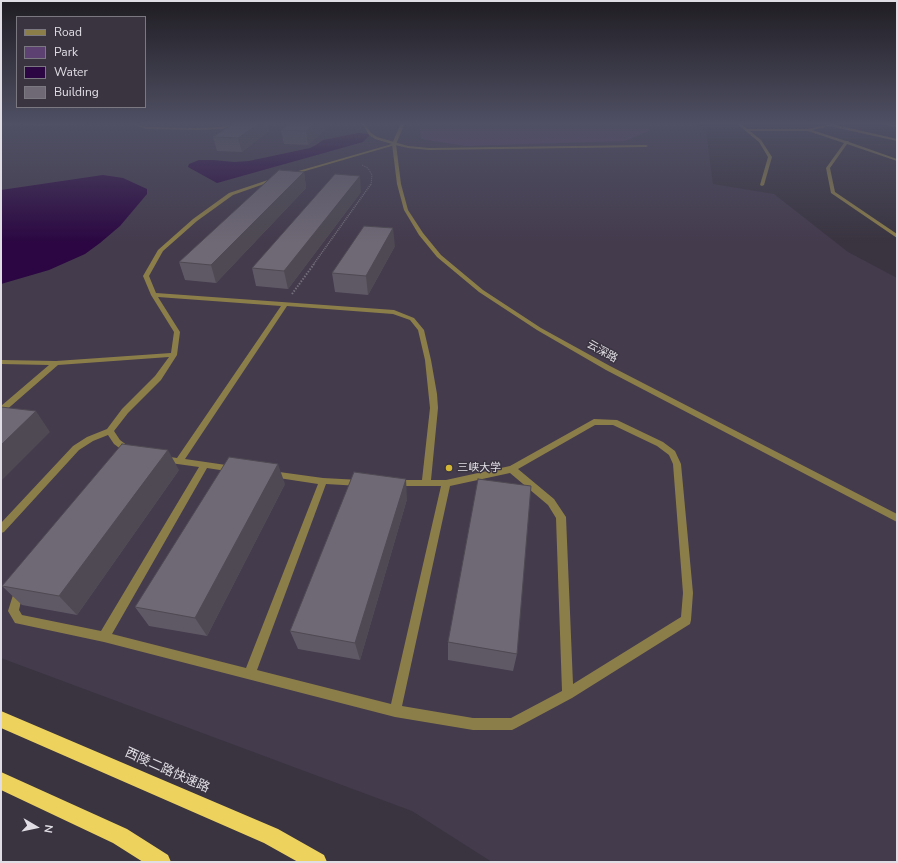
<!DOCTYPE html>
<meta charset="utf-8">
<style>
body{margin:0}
#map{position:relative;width:898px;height:863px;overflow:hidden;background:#3a3440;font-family:"Nunito Sans",sans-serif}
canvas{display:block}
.frame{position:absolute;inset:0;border:2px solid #e0dde4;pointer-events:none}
.legend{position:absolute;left:16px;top:16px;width:130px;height:92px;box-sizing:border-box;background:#3a3440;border:1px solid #7c7882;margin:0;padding:5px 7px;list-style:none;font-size:12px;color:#e0dde4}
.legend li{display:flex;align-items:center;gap:8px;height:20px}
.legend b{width:20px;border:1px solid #7c7882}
.north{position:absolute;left:16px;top:807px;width:40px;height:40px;-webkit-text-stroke:3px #3a3440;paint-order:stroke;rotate:99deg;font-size:11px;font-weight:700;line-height:16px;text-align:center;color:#e0dde4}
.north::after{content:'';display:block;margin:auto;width:14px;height:18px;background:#e0dde4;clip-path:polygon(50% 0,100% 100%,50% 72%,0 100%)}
</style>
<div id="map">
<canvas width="898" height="863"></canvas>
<div class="frame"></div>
<ul class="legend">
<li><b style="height:5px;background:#8c7e49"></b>Road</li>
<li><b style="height:11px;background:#5c4172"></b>Park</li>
<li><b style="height:11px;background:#2b0642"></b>Water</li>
<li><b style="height:11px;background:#6f6875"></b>Building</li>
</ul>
<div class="north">N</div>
</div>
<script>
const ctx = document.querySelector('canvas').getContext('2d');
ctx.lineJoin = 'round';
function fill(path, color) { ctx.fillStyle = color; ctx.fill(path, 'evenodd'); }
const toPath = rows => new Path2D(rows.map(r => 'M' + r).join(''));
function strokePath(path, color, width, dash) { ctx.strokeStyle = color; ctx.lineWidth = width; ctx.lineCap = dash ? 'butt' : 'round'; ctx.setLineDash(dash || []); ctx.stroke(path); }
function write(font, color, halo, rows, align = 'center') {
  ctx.font = font + ' "Nunito Sans","Noto Sans SC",sans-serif'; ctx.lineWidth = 3; ctx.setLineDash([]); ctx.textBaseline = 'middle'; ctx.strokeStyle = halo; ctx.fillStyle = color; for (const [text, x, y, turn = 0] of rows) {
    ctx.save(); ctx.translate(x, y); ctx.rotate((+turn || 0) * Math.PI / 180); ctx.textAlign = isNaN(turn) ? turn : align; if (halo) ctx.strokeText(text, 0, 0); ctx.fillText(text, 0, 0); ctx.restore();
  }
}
fill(toPath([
 [1,123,695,123,706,131,713,184,774,194,848,252,897,278,897,862,492,862,412,811,1,658]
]), '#443b4d');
fill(toPath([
 [419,123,642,123,651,130,625,141,466,146,421,139]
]), '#5c4172');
fill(toPath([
 [358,133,371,134,363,142,217,183,188,167,189,164,199,160,213,160,234,162,249,161,310,148,316,145,323,140],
 [103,175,123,178,147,189,147,194,120,226,100,243,85,254,49,270,1,284,1,190]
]), '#2b0642');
strokePath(toPath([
 [362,165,368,168,372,175,371,185]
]), '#736e79', 1, [1, 1]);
strokePath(toPath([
 [313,265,371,184]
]), '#736e79', 1.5, [1, 1]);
strokePath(toPath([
 [292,294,314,264]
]), '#736e79', 2, [1.5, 1.5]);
fill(toPath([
 [1,123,40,124,111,123,40,126,1,124,1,123],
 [128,123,132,123,146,127,196,128,221,127,243,123,248,123,221,129,196,130,146,129,128,123],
 [362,123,364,123,371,133,377,137,408,146,429,148,646,145,648,146,646,147,429,150,408,148,395,145,288,176,288,174,392,144,375,139,369,135,362,123],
 [736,123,740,123,747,129,808,129,835,123,832,124,897,139,897,141,829,126,812,130,846,141,848,141,849,142,897,159,897,161,847,144,830,168,835,192,897,234,897,238,831,193,826,168,844,143,808,131,750,131,761,140,772,157,764,185,762,186,760,185,768,157,759,142,736,123],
 [879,123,897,125,897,127,881,124,879,123],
 [274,178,278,179,233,195,197,221,163,251,149,276,156,293,394,310,414,318,424,330,431,360,437,394,438,408,431,480,446,480,510,466,594,419,617,420,663,442,675,451,681,464,693,593,691,620,690,624,572,698,516,728,512,730,473,730,395,717,104,642,15,623,8,611,13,595,19,589,23,587,27,589,28,592,21,601,19,610,22,615,101,631,199,467,163,462,160,461,159,459,160,457,163,456,177,458,281,306,158,297,180,332,177,355,161,380,128,413,114,431,120,440,132,449,133,451,132,453,126,453,114,444,108,435,93,441,79,450,4,532,1,533,1,523,73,446,87,437,107,429,122,409,155,376,169,357,58,365,4,412,1,413,1,406,49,365,1,364,1,360,56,361,171,353,174,332,151,295,143,276,158,250,193,219,229,193,274,178],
 [287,306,393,314,410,320,418,330,425,360,430,408,422,480,395,480,392,481,391,483,392,485,395,486,441,486,391,704,257,670,326,484,360,486,363,485,364,483,363,481,360,480,323,478,272,471,269,472,268,474,269,476,272,477,318,484,246,668,112,634,207,468,233,472,236,471,237,469,236,467,233,466,185,459,287,306],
 [595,425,613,425,657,446,669,455,673,464,683,593,681,617,573,684,566,517,554,499,518,469,595,425],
 [510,473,548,505,556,518,562,691,511,718,473,718,402,706,450,486,510,473]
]), '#8c7e49');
fill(toPath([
 [401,123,405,123,396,144,401,184,408,210,423,233,441,255,483,290,541,328,610,366,897,514,897,522,606,370,537,330,479,292,437,257,419,235,404,210,397,184,392,144,401,123]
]), '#8c7e49');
fill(toPath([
 [1,711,278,829,324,855,327,862,298,862,264,843,1,728,1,711],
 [1,772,127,829,168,855,171,862,143,862,113,843,1,790,1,772]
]), '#eed25e');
fill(toPath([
 [234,123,268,123,269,131,242,152,217,151,213,137],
 [330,125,308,145,284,144,281,130],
 [304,172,306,188,216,283,185,280,179,262],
 [361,192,288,289,256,286,252,268],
 [395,246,368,295,335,292,332,273],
 [179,470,77,615,22,605,2,586],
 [285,484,207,636,149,626,135,607],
 [407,499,360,660,298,649,290,631],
 [448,642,517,654,513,671,448,660]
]), '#5f5965');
fill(toPath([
 [260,123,268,123,269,131,242,152,238,138],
 [316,123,330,123,330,125,308,145,306,131],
 [304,172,306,188,216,283,211,265],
 [360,176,361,192,288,289,284,271],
 [393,228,395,246,368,295,366,276],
 [36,411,50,432,1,481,1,445],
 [168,450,179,470,77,615,59,596],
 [278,464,285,484,207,636,195,618],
 [406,479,407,499,360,660,355,643]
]), '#4e4952');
const building = toPath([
 [234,123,260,123,238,138,213,137,234,123],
 [291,123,316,123,306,131,281,130,291,123],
 [279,170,304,172,211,265,179,262,279,170],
 [335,174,360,176,284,271,252,268,335,174],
 [364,226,393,228,366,276,332,273,364,226],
 [1,407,36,411,1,445,1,407],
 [122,444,168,450,59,596,2,586,122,444],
 [229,457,278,464,195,618,135,607,229,457],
 [354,472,406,479,355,643,290,631,354,472],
 [478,479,531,486,517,654,448,642,478,479]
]);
fill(building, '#6f6875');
strokePath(building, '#4e4952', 1);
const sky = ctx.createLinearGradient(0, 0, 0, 243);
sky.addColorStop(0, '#201d23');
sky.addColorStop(0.51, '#4f5064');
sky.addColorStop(1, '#4f506400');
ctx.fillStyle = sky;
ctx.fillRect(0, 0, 898, 243);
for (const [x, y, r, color] of [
 [449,468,4,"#d3b635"]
]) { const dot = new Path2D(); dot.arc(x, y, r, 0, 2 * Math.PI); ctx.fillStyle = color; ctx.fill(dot); strokePath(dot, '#3a3440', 1.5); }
write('11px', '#e0dde4', '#3a3440', [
 ["云深路",602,352,29]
]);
write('11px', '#e0dde4', '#3a3440', [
 ["三峡大学",457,468]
], 'left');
write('13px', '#e0dde4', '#3a3440', [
 ["西陵二路快速路",167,771,24]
]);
</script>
